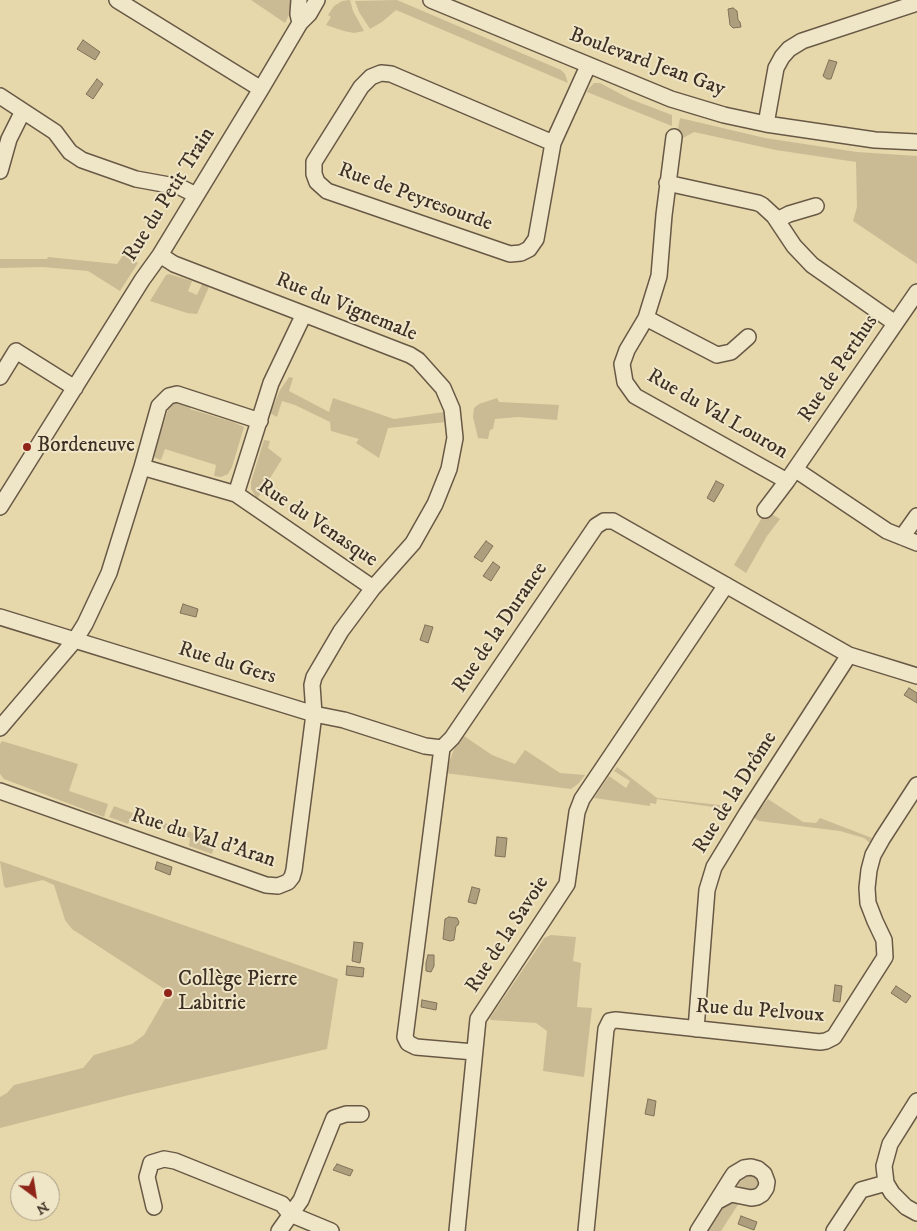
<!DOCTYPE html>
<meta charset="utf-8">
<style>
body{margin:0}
#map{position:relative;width:917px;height:1231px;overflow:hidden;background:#e7d8ab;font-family:"IM FELL DW Pica",serif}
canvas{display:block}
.north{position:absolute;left:10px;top:1171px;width:50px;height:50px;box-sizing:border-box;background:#efe6c8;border:1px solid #a89d86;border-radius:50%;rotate:149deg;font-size:14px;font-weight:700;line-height:20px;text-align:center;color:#3d2f24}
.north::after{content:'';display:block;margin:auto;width:18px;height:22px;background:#8f2418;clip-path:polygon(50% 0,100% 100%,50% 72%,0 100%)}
</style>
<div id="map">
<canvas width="917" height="1231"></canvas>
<div class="north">N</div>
</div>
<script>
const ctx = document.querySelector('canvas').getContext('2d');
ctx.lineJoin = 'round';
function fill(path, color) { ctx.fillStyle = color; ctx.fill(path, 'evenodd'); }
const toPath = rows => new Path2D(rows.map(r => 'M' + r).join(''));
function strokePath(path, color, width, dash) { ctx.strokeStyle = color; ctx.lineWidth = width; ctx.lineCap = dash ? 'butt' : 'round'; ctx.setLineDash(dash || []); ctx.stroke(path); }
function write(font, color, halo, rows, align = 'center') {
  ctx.font = font + ' "IM FELL DW Pica",serif'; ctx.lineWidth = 4; ctx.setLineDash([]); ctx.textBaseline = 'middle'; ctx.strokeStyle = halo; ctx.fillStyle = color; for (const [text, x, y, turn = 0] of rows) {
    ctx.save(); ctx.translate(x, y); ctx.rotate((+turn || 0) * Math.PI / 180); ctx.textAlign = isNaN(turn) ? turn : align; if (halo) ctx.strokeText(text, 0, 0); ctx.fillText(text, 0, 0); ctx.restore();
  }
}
fill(toPath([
 [251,0,291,0,289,15,285,23],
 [350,0,353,11,364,31,354,33,344,31,326,25,331,17,328,15,334,6,342,1],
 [397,0,561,70,565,74,568,83,396,10,382,22,370,29,359,12,355,1],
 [594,83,600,83,630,99,672,115,672,126,587,92,589,88],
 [680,118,765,138,857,152,917,156,917,264,853,221,857,207,856,162,776,150,694,132,681,139,676,139],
 [124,254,138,263,120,291,88,271,43,267,0,268,0,259,47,259,48,257,117,264],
 [169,274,192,281,188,291,197,295,202,284,209,287,197,314,187,313,150,301,166,275],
 [289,377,293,378,289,391,329,412,333,398,394,419,444,412,446,422,388,428,379,458,356,443,359,439,331,431,330,422,295,405,282,401,277,417,270,413,280,390],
 [497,398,499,402,559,405,557,420,518,417,495,419,493,429,490,430,488,439,478,438,473,417,474,408,479,404],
 [173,400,191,405,190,409,233,422,244,427,232,467,228,474,221,477,214,476,216,465,165,449,161,460,153,457,168,410,164,408],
 [264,440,270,441,268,448,282,459,257,499,251,489,251,482],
 [766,511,780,519,767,536,746,573,734,565],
 [461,734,492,755,515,764,525,750,560,773,585,775,578,784,571,789,445,773,456,744],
 [2,741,78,764,69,791,108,804,104,817,4,779,0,774,0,744],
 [617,767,657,798,720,805,720,808,657,799,656,804,650,803,650,806,594,798,609,776,626,788,630,781,614,771],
 [768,799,803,822,816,823,820,818,872,838,870,843,864,838,840,831,759,821,754,818],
 [114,806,133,813,128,824,109,817],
 [159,821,216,841,212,854,189,846,190,838,157,826],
 [0,861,338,979,327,1049,129,1095,0,1128,0,1097,7,1093,14,1085,83,1068,94,1055,132,1044,144,1035,169,992,72,929,65,920,54,885,43,880,6,888,4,886],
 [551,935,576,937,573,961,581,963,577,1007,592,1008,584,1077,543,1071,547,1031,536,1023,491,1020,490,1018,541,943,544,938],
 [756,1173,761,1186,753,1191,745,1190,736,1184,741,1176],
 [734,1202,739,1203,721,1231,704,1231,720,1205,723,1207,726,1204]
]), '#cabb94');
const water = toPath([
 [733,8,737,11,738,20,740,22,741,27,733,28,730,25,728,9,733,8],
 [83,40,100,52,95,60,77,49,83,40],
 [829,60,837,62,831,79,827,79,823,76,829,60],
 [97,79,103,84,93,99,86,94,97,79],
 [716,481,724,485,714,502,707,498,716,481],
 [486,541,493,546,482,562,474,557,486,541],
 [493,562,500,567,491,581,483,576,493,562],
 [183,604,198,609,196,617,180,613,183,604],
 [425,625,433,627,428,643,420,640,425,625],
 [909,688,917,693,917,703,904,695,909,688],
 [497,837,507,838,505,857,495,856,497,837],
 [157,862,172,867,170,875,155,869,157,862],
 [472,887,480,889,476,904,468,902,472,887],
 [449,917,457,918,459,922,458,925,456,926,454,940,450,941,443,939,445,919,449,917],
 [354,942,363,943,360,963,352,961,354,942],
 [428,955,434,955,434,966,431,972,426,971,426,963,428,955],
 [347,966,364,968,363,977,346,975,347,966],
 [835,985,842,986,840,1002,833,1001,835,985],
 [896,986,911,996,906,1003,891,993,896,986],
 [422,1000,437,1003,436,1010,421,1007,422,1000],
 [648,1099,656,1101,654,1116,645,1114,648,1099],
 [337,1164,353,1170,350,1176,333,1170,337,1164],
 [741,1216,757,1222,754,1230,738,1224,741,1216]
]);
fill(water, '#ad9f7d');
strokePath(water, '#807259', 1);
const minor = toPath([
 [117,0,261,89],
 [299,0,298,14,300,23],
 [431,0,671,99,724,115,766,124,875,140,917,142],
 [0,96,55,132,70,152,82,160,136,179,180,187,196,195],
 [766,124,776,68,782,57,789,49,802,41,917,3],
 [674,137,664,215,659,276,646,318,627,350,622,364,625,382,635,396,787,481,917,292],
 [553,143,391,74,381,73,371,77,361,87,314,162,314,174,317,182,327,191,510,254,521,253,529,249,536,239,553,143,588,66],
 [0,171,9,139,23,111],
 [667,183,758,203,762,205,774,216,794,246,812,265,895,323],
 [777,220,789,214,816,206],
 [646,318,717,355,731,352,748,337],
 [0,377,16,351,75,388],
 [142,467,159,406,169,396,177,394,260,421],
 [796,470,887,531,917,543],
 [236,494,271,383,304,314],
 [0,507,142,280,160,255,261,89,300,23,309,14,317,0],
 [765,510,787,481],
 [902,537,917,516],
 [0,617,314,714,344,720,425,746,442,748],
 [0,728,75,640,85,624,109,573,142,467,236,494,373,588],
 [0,791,266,885,278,886,288,882,292,877,294,870,314,714,312,685,314,677,341,631,373,588,413,543,435,504,449,469,455,438,452,409,443,388,418,360,410,355,304,314,174,264,160,255],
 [696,1029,707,890,714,867,747,813,849,655],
 [474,1052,416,1047,408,1043,405,1037,442,748,452,738,596,526,604,521,613,521,849,655,917,676],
 [917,1101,890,1144,884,1166,886,1183,892,1193,906,1207,917,1213],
 [154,1207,147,1177,151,1163,164,1159,175,1161,282,1204,290,1214,331,1231],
 [279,1231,301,1200,334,1118,346,1114,361,1114],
 [457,1231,478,1019,567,884,577,812,582,799,726,585],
 [586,1231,606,1029,610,1021,616,1020,820,1042,826,1041,834,1037,885,957,884,940,875,921,868,903,867,888,869,870,873,855,882,839,917,785],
 [698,1231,730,1180,734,1174,744,1168,751,1167,758,1169,764,1174,767,1182,766,1188,762,1194,757,1197,751,1198,731,1194,716,1202],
 [834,1231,861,1190,886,1183]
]);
strokePath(minor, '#685946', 18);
strokePath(minor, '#efe6c8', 15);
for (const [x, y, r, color] of [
 [27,447,5,"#8f2418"],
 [168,993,5,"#8f2418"]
]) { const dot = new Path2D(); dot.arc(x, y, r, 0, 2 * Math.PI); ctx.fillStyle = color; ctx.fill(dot); strokePath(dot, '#efe6c8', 2); }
write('21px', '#3d2f24', '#efe6c8', [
 ["Boulevard Jean Gay",647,63,20],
 ["Rue du Petit Train",170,195,-58],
 ["Rue de Peyresourde",415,198,20],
 ["Rue du Vignemale",346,308,22],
 ["Rue de Perthus",839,369,-56],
 ["Rue du Val Louron",717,415,30],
 ["Rue du Venasque",317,524,34],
 ["Rue de la Durance",501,628,-56],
 ["Rue du Gers",227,664,17],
 ["Rue de la Drôme",736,793,-58],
 ["Rue du Val d'Aran",203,839,18],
 ["Rue de la Savoie",508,935,-57],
 ["Rue du Pelvoux",760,1012,4]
]);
write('21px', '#3d2f24', '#efe6c8', [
 ["Bordeneuve",37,447],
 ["Collège Pierre",178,981],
 ["Labitrie",178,1005]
], 'left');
</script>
